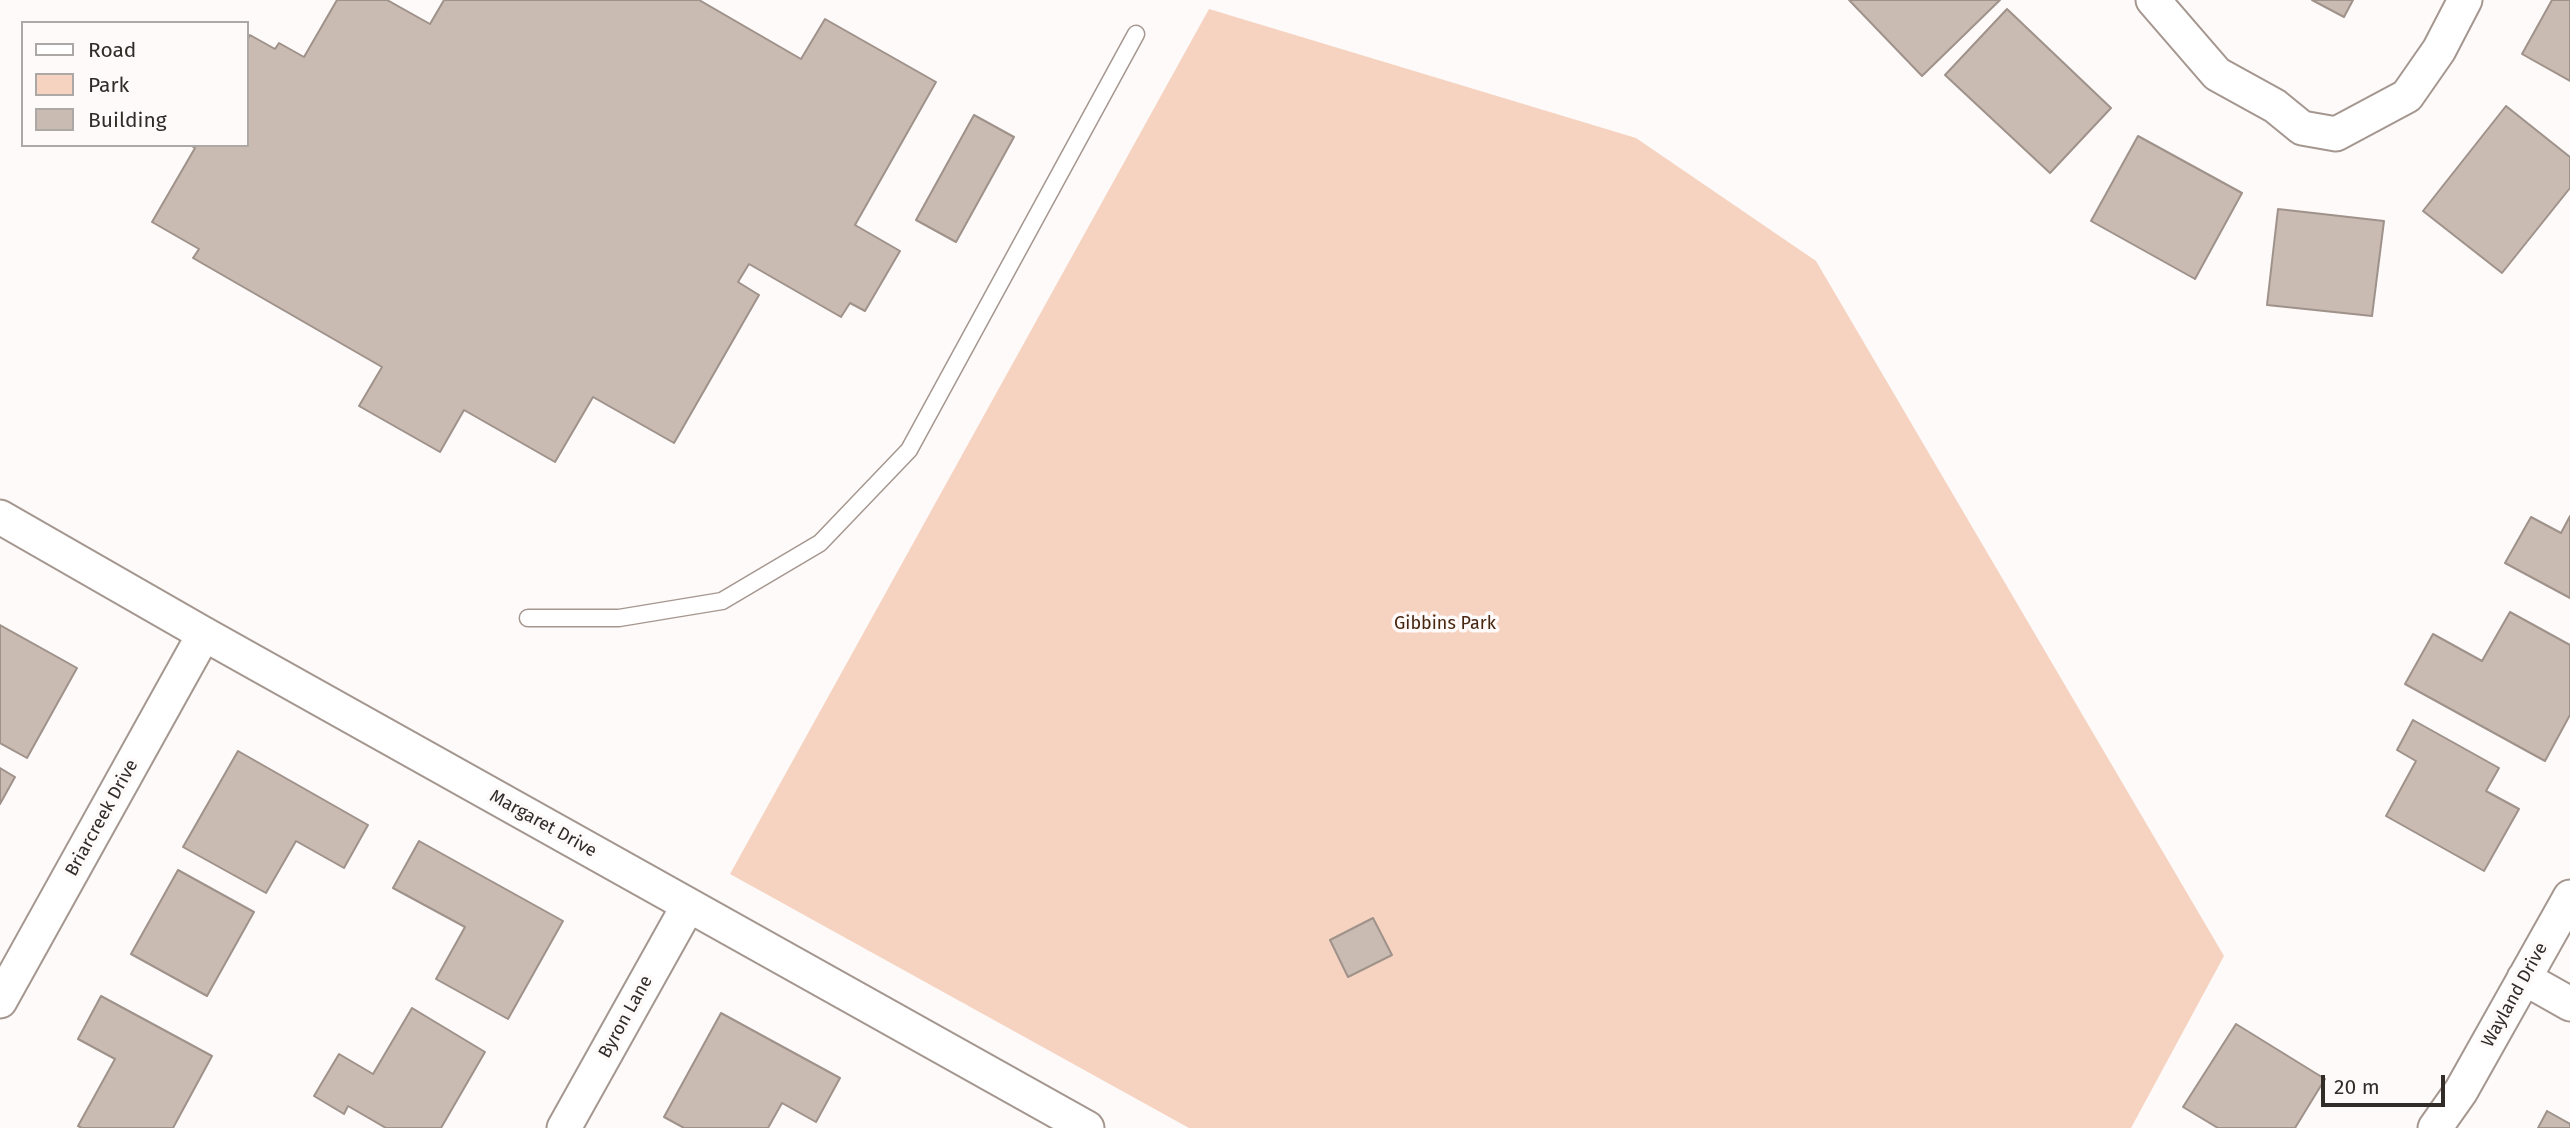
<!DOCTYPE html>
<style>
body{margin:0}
#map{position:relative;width:2570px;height:1128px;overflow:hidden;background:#fdfaf9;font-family:"Fira Sans",sans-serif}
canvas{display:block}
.legend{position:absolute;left:21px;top:21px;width:228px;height:126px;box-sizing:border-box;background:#fdfaf9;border:2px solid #aca8a6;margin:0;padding:9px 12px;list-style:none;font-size:21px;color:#322c29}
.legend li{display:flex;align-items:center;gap:14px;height:35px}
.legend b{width:35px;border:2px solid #aca8a6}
.scale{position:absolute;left:2321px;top:1075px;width:124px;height:32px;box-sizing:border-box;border:4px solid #322c29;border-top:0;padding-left:9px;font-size:21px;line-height:24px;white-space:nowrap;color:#322c29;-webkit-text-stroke:5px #fdfaf9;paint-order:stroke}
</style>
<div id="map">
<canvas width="2570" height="1128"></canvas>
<ul class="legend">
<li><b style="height:9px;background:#fff"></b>Road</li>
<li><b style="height:19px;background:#f6d3c0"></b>Park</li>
<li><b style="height:19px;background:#c9bab2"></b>Building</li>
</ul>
<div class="scale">20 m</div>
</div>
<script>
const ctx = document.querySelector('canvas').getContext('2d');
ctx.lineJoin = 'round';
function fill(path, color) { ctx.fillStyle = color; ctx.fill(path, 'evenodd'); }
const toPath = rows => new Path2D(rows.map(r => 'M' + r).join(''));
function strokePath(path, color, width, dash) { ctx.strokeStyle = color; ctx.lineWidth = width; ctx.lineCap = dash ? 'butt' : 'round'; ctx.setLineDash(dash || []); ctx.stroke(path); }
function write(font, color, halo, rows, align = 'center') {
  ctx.font = font + ' "Fira Sans",sans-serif'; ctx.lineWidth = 7; ctx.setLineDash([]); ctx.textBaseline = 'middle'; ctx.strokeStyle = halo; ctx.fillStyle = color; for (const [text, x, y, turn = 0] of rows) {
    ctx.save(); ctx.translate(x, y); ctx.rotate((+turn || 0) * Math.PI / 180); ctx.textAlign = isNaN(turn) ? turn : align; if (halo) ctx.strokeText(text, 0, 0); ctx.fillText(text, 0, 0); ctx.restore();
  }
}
fill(toPath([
 [1209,9,1636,138,1816,261,2224,956,2131,1128,1189,1128,730,874]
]), '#f6d3c0');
const building = toPath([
 [337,0,387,0,430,24,444,0,699,0,801,59,825,19,936,82,855,225,900,251,865,311,850,303,841,317,749,264,738,282,759,295,674,443,593,397,555,462,464,410,440,452,359,406,382,367,193,258,199,249,152,222,195,148,190,145,247,145,247,40,250,35,275,49,279,43,304,57,337,0],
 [1849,0,2000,0,1922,76,1849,0],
 [2312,0,2353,0,2344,17,2312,0],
 [2552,0,2570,0,2570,81,2522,54,2552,0],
 [2007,9,2111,108,2050,173,1945,75,2007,9],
 [2506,106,2570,157,2570,188,2502,273,2423,211,2506,106],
 [974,115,1014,137,956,242,916,220,974,115],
 [2138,136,2242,193,2195,279,2091,221,2138,136],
 [2278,209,2384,221,2372,316,2267,305,2278,209],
 [2570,516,2570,598,2505,563,2531,517,2561,533,2570,516],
 [2510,612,2570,645,2570,715,2545,761,2405,684,2433,634,2482,661,2510,612],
 [0,625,77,668,27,758,0,743,0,625],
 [2413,720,2499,768,2486,791,2519,809,2484,871,2386,816,2416,761,2397,750,2413,720],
 [238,751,368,825,344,868,296,841,266,893,183,847,238,751],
 [0,768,15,777,0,804,0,768],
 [419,841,563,921,508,1019,436,979,465,927,393,888,419,841],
 [178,870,254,912,207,996,131,954,178,870],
 [1373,918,1392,955,1348,977,1330,940,1373,918],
 [101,996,212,1056,173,1128,82,1128,78,1126,115,1059,78,1039,101,996],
 [412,1008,485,1052,441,1128,386,1128,348,1106,344,1114,314,1096,339,1054,373,1074,412,1008],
 [721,1013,840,1078,816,1122,782,1103,768,1128,684,1128,664,1117,721,1013],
 [2236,1024,2325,1079,2295,1128,2218,1128,2183,1107,2236,1024],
 [2547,1111,2570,1124,2570,1128,2538,1128,2547,1111]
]);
fill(building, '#c9bab2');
strokePath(building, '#9f928a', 2);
const lane = toPath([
 [528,618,619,618,722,601,820,543,909,450,1136,34]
]);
const street = toPath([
 [2153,0,2217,74,2275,106,2302,128,2336,134,2407,96,2439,50,2465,0],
 [0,517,204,634,1087,1128],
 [2524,978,2570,1004],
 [0,1001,204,634],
 [564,1128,688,906],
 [2435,1128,2461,1091,2570,897]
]);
strokePath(lane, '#a5978f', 19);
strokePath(street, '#a5978f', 37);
strokePath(lane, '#fff', 16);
strokePath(street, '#fff', 33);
write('18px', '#48250f', '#fdfaf9', [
 ["Gibbins Park",1445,624]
]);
write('18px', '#322c29', '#fdfaf9', [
 ["Briarcreek Drive",102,818,-61],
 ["Margaret Drive",543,824,29],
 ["Wayland Drive",2515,995,-61],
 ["Byron Lane",626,1017,-61]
]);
</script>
